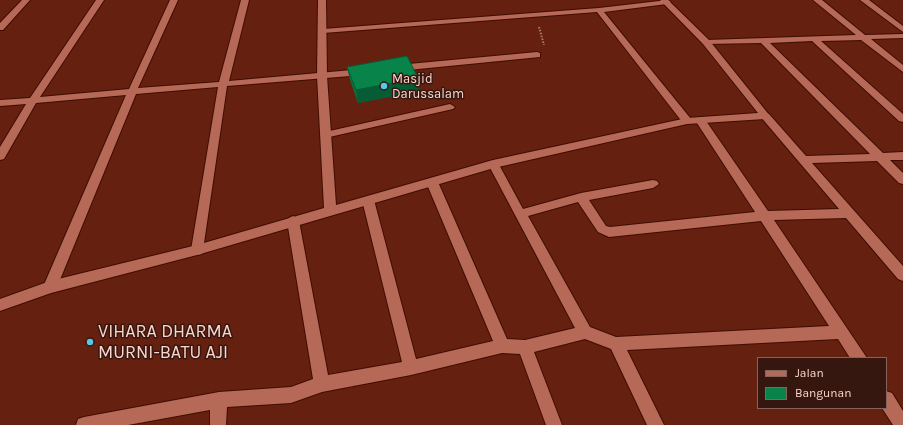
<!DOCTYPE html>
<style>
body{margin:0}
#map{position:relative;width:903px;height:425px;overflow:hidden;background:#652010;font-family:Karla,sans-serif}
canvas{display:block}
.legend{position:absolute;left:757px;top:357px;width:130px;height:52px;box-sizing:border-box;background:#361710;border:1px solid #84645c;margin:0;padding:5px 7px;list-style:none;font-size:12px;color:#fad7ce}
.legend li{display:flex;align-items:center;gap:8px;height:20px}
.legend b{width:20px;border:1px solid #84645c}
</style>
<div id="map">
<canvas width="903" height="425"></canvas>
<ul class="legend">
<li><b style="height:5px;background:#b56956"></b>Jalan</li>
<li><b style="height:11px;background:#08834a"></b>Bangunan</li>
</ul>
</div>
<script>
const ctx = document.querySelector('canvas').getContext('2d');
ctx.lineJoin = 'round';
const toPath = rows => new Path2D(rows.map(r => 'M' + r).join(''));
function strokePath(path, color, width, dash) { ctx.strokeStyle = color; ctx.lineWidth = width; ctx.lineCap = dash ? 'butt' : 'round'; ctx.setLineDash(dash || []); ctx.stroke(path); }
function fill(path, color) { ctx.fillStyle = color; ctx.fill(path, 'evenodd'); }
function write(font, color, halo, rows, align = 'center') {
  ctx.font = font + ' Karla,sans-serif'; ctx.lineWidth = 3; ctx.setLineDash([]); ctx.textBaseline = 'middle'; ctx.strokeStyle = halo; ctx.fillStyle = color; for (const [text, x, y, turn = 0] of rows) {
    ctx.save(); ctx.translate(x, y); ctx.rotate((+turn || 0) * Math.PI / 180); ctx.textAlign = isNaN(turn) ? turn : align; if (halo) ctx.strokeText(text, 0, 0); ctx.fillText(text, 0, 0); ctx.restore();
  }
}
const street = toPath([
 [22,0,30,0,3,30,0,30,0,23,22,0],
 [96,0,104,0,40,97,129,89,170,0,178,0,138,88,219,82,241,0,249,0,229,81,363,69,367,72,363,75,227,86,203,250,202,254,197,255,192,254,191,250,218,87,136,94,57,287,55,291,50,293,45,291,43,287,126,95,36,103,4,159,0,160,0,147,26,104,0,106,0,100,30,98,96,0],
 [668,0,671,2,667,4,604,12,691,119,692,121,691,123,687,124,683,123,597,12,323,33,319,31,323,29,599,8,668,0],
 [813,0,822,0,865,35,903,34,903,38,871,39,903,65,903,72,861,40,821,41,903,114,903,122,899,121,812,41,770,43,883,153,903,152,903,160,890,160,903,173,903,184,899,183,877,161,812,163,903,266,903,281,898,279,846,218,774,220,867,358,850,358,838,339,627,350,664,425,647,425,611,349,585,339,534,352,562,425,546,425,520,354,502,353,411,375,322,392,291,403,227,407,226,425,210,425,210,410,128,425,76,425,78,419,84,417,219,392,291,387,313,379,287,221,289,218,293,216,297,218,299,221,328,375,402,362,362,200,364,197,372,197,374,200,416,359,493,341,426,182,428,179,436,179,438,182,507,339,525,340,575,328,488,164,489,161,497,161,523,209,581,193,653,180,657,181,659,184,653,188,589,200,606,226,610,227,755,212,695,120,700,117,704,118,768,211,839,209,760,116,765,113,769,114,806,156,870,154,761,43,706,44,702,42,706,40,856,35,813,0],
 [578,202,598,232,609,237,761,221,829,326,616,337,590,327,528,216,578,202],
 [860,0,869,0,903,26,903,32,860,0],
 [537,52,540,53,540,57,398,71,394,68,398,65,537,52],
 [450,104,455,107,453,109,325,138,320,135,325,132,450,104],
 [886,391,892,393,903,411,903,425,893,425,882,408,886,408,886,391]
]);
const secondary = toPath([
 [318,0,326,0,327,76,336,205,493,160,687,118,758,113,703,44,660,0,668,0,709,40,770,116,765,119,687,124,494,168,197,255,51,293,0,311,0,299,50,281,197,245,324,208,317,76,318,0]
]);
strokePath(street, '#400d02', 2);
strokePath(secondary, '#400d02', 2);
strokePath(toPath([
 [539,27,544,45]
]), '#b07c70', 2, [1.5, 1.5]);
fill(street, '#b56956');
fill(secondary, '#b56956');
fill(toPath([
 [347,67,418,78,419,91,358,103,350,80]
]), '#077140');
fill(toPath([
 [418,78,419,91,358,103,356,90]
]), '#065c34');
const building = toPath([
 [407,56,418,78,356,90,347,67,407,56]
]);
fill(building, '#08834a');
strokePath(building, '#065c34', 1);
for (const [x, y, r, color] of [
 [384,86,4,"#57c9e2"],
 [90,342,4,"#57c9e2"]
]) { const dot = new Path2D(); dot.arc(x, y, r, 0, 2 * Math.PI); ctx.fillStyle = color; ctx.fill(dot); strokePath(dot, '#361710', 1.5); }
write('13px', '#fad7ce', '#361710', [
 ["Masjid",392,79],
 ["Darussalam",392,94]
], 'left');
write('18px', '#fad7ce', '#361710', [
 ["VIHARA DHARMA",98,332],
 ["MURNI-BATU AJI",98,353]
], 'left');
</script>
